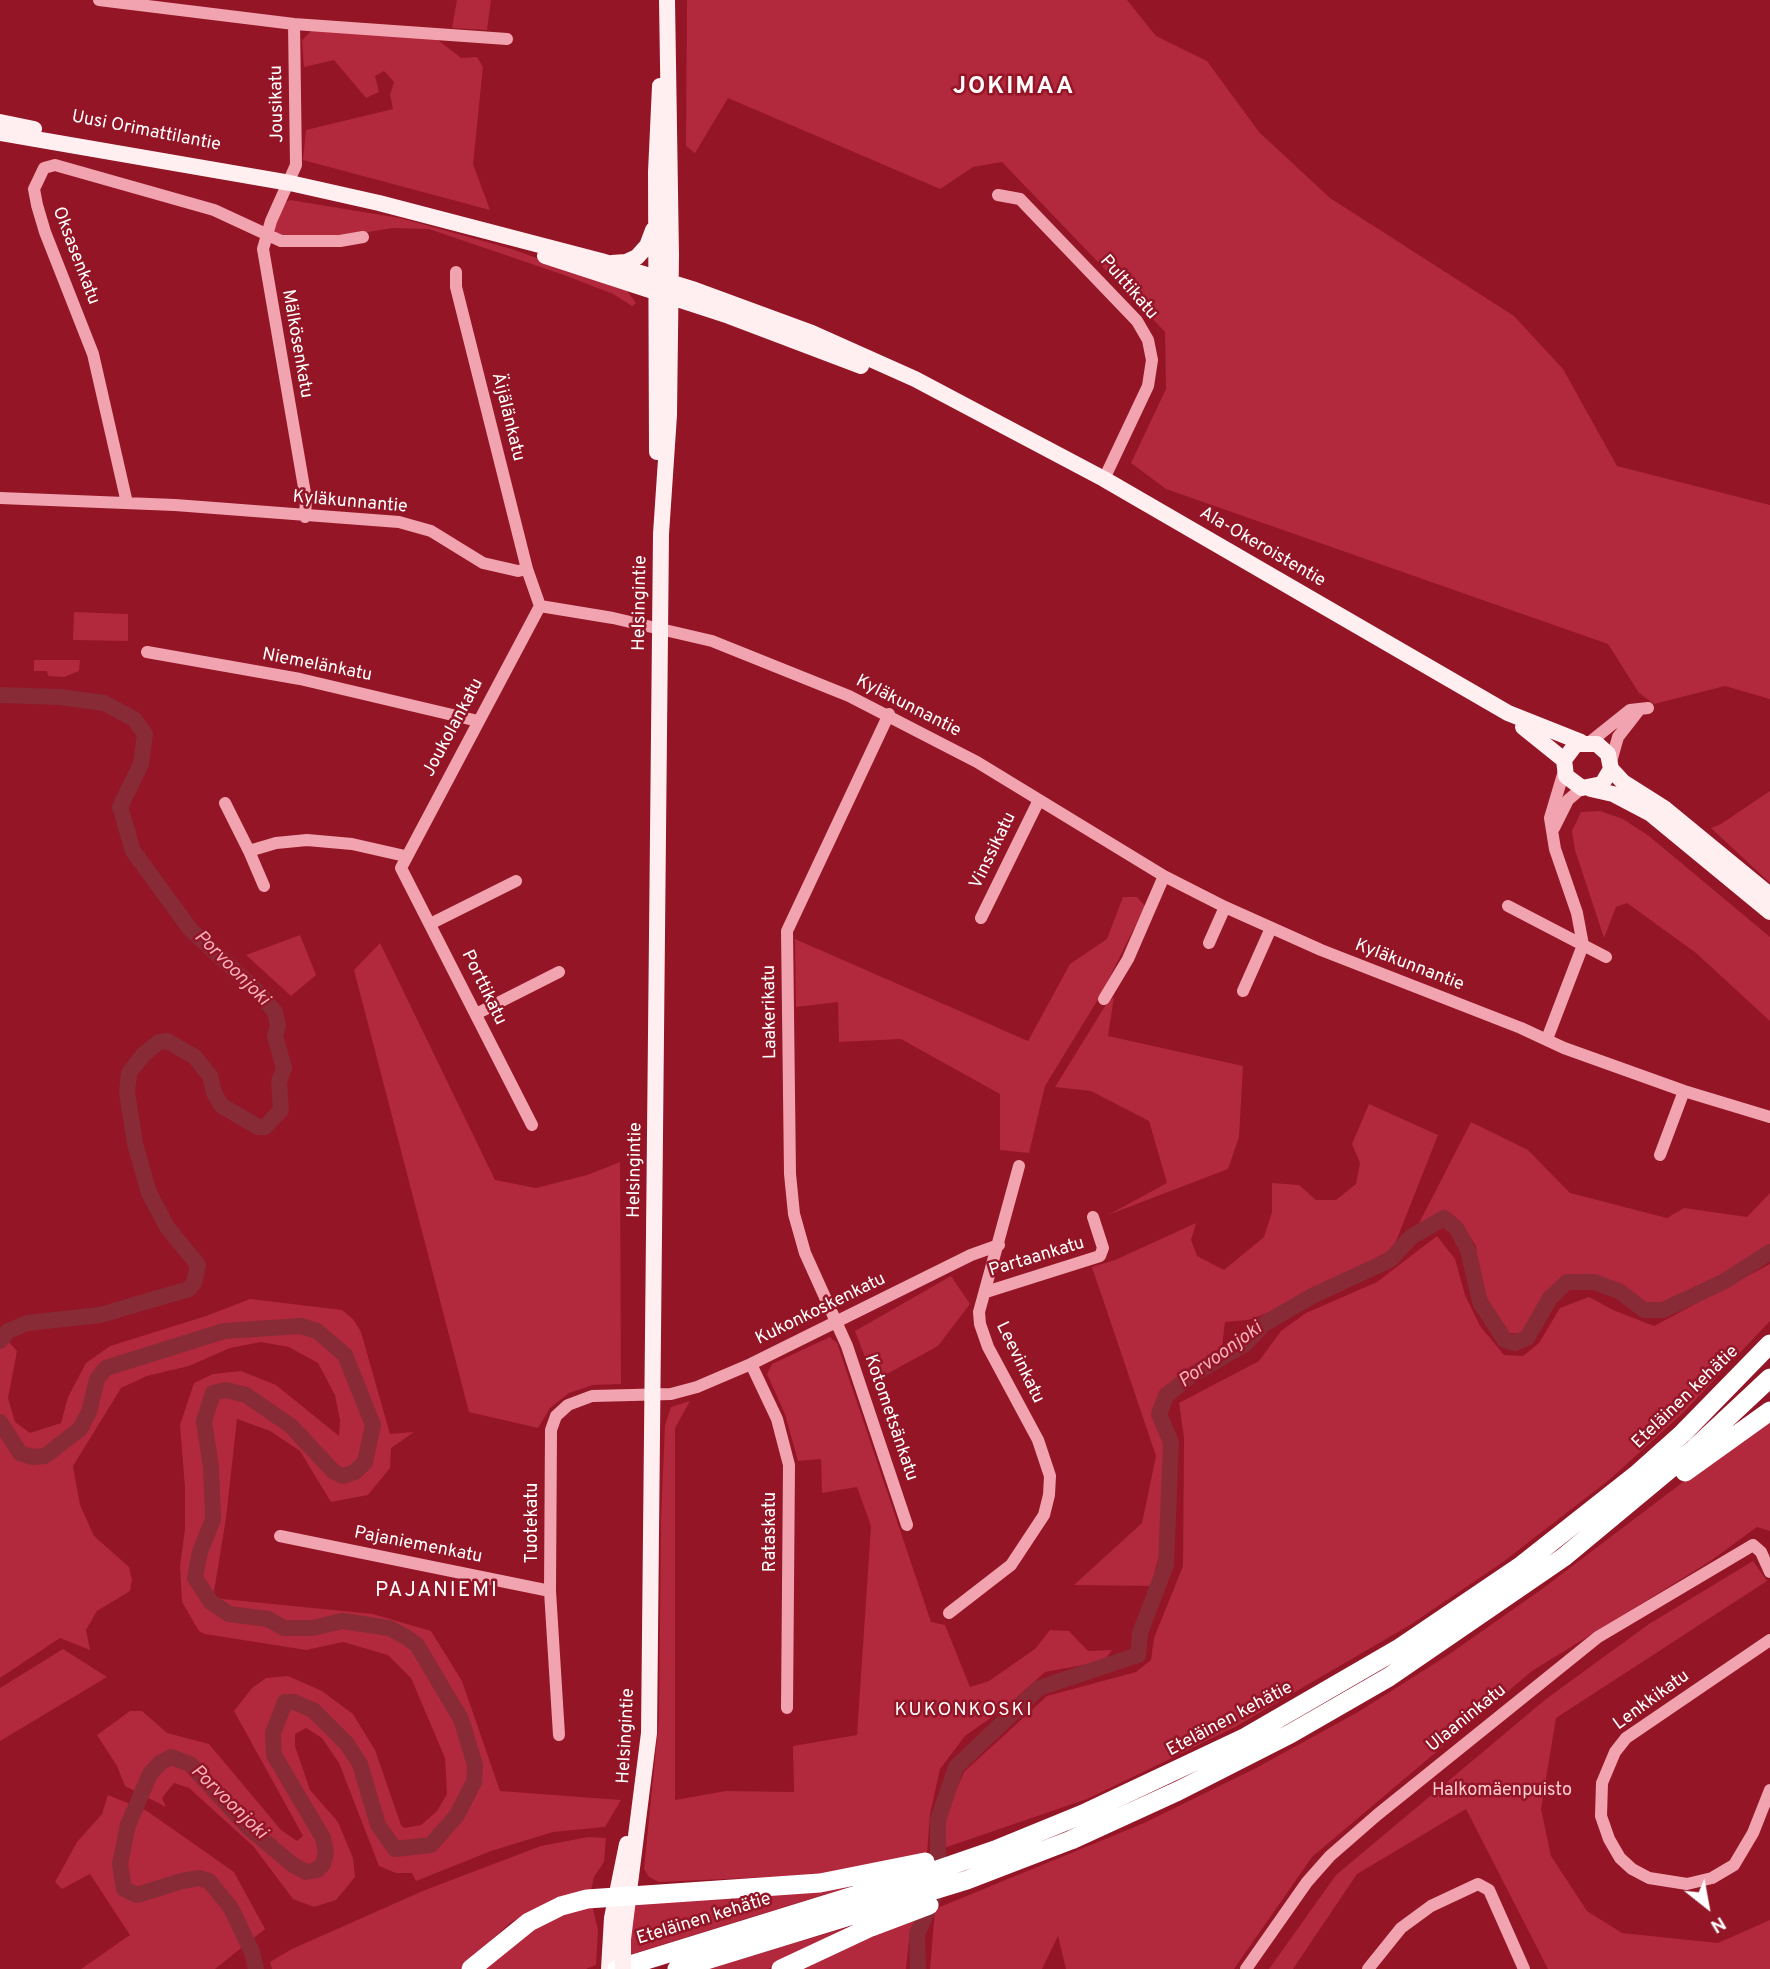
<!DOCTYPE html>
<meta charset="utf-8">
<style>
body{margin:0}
#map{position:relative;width:1770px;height:1969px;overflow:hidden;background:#931526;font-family:Overpass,sans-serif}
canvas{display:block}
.north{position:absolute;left:1672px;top:1871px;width:70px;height:70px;-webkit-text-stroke:5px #931526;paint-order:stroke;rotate:149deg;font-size:19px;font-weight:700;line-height:28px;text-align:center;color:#fff}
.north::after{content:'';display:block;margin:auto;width:24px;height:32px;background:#fff;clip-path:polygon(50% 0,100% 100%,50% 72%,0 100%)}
</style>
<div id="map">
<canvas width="1770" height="1969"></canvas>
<div class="north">N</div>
</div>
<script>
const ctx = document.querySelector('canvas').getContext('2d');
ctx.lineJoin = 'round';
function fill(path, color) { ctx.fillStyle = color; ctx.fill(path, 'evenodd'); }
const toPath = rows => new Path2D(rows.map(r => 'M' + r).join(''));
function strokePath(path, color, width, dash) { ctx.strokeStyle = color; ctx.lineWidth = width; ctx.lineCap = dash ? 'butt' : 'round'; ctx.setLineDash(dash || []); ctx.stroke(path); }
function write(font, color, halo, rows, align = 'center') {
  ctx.font = font + ' Overpass,sans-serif'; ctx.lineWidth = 5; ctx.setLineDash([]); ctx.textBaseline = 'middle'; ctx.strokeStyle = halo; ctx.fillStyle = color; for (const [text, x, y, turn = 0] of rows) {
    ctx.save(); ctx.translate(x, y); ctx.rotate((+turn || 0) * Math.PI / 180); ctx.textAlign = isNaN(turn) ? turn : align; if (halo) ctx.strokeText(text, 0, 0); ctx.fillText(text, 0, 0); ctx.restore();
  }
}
fill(toPath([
 [457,0,491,0,487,30,452,28],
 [687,0,1127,0,1156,36,1207,61,1259,132,1330,198,1514,316,1563,369,1617,466,1770,505,1770,699,1725,686,1654,704,1639,693,1608,644,1166,489,1131,463,1166,389,1165,332,1002,162,973,167,940,189,728,98,695,153,686,146],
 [313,29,438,40,461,58,477,57,483,67,473,164,490,210,303,160,306,130,393,109,390,95,394,82,384,71,375,76,379,92,366,98,334,60,304,67,302,40],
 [290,200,400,218,512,249,627,291,636,303,632,306,613,294,564,275,429,229,393,228,349,235,278,236,274,229,284,203],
 [74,612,128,614,128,641,73,640],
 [34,660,80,660,79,671,64,677,48,676,47,671,34,671],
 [1770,791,1770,883,1711,828,1721,824],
 [1600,811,1623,819,1649,836,1770,937,1770,1021,1696,953,1627,903,1616,907,1604,938,1575,850,1572,831,1581,812],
 [1123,897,1137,897,1145,906,1102,993,1045,1086,1029,1153,1000,1150,1000,1094,901,1039,839,1042,838,1002,796,1007,795,939,1028,1041,1070,964,1107,939],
 [300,935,316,975,291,996,246,955],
 [380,943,495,1180,536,1188,587,1175,620,1162,621,1384,593,1385,569,1393,550,1408,538,1428,469,1412,354,970],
 [1114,997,1108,1036,1243,1066,1239,1137,1228,1169,1108,1215,1167,1183,1149,1121,1091,1091,1055,1087,1107,1003],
 [1369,1104,1438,1135,1393,1249,1270,1312,1248,1320,1225,1322,1222,1347,1160,1390,1152,1414,1163,1438,1164,1491,1162,1545,1151,1586,1074,1585,1142,1523,1156,1456,1092,1267,1115,1260,1196,1223,1191,1240,1197,1256,1224,1270,1264,1237,1272,1212,1272,1183,1299,1185,1316,1200,1336,1200,1356,1184,1360,1163,1352,1144],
 [1471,1122,1528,1150,1570,1193,1667,1218,1684,1208,1747,1217,1770,1193,1770,1245,1721,1278,1662,1304,1645,1302,1622,1287,1596,1278,1568,1277,1544,1295,1522,1334,1509,1333,1485,1297,1479,1279,1476,1246,1460,1221,1449,1212,1415,1231],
 [1437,1236,1455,1259,1465,1295,1480,1326,1504,1355,1523,1356,1539,1343,1560,1308,1589,1297,1613,1310,1654,1326,1770,1264,1770,1321,1683,1413,1609,1480,1503,1562,1410,1625,1235,1727,1172,1758,1087,1799,944,1848,945,1817,964,1772,1047,1696,1136,1672,1151,1660,1154,1638,1183,1566,1184,1438,1179,1403,1259,1361,1281,1331,1306,1313,1377,1282],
 [951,1276,970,1304,938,1346,874,1381,855,1331],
 [250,1299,342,1310,353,1319,361,1332,390,1434,414,1432,391,1448,390,1468,368,1495,331,1502,300,1451,270,1431,237,1419,226,1518,213,1598,373,1614,431,1631,462,1681,500,1791,621,1800,605,1827,553,1832,491,1851,416,1881,412,1873,396,1873,379,1866,339,1763,322,1738,306,1728,295,1734,295,1746,310,1790,338,1822,353,1858,355,1877,336,1900,314,1907,293,1899,253,1846,189,1788,174,1783,162,1798,166,1807,125,1786,117,1766,97,1735,130,1711,142,1711,167,1733,209,1744,281,1830,297,1841,303,1836,234,1711,252,1688,266,1678,288,1676,322,1691,353,1714,375,1750,401,1825,404,1828,421,1825,437,1811,447,1794,445,1758,411,1678,388,1655,343,1642,306,1650,205,1634,199,1631,182,1602,180,1566,185,1529,185,1488,180,1425,194,1383,213,1374,241,1371,276,1385,339,1436,340,1420,335,1395,318,1363,289,1347,261,1342,230,1348,189,1366,147,1376,121,1388,73,1466,80,1505,94,1536,129,1567,132,1580,130,1591,97,1611,86,1630,90,1650,60,1638,0,1678,0,1332,17,1351,8,1398,15,1422,30,1433,61,1423,68,1397,86,1363,110,1346,206,1316],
 [830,1337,837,1343,931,1622,945,1625,970,1687,989,1681,1035,1649,1050,1630,1069,1631,1088,1651,1112,1650,1104,1661,1045,1672,1006,1707,965,1736,940,1769,930,1814,927,1853,812,1875,659,1882,649,1877,644,1869,659,1719,661,1520,665,1425,671,1407,690,1401,675,1428,675,1800,726,1791,794,1792,793,1746,857,1735,871,1526,857,1487,822,1493,821,1459,798,1461,785,1414,767,1374,772,1364],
 [1770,1416,1770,1531,1757,1527,1709,1562,1532,1671,1312,1857,1234,1969,1066,1969,1058,1936,1042,1969,930,1969,935,1909,1144,1823,1256,1768,1358,1712,1448,1655,1542,1589],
 [1753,1561,1767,1581,1556,1718,1541,1809,1551,1856,1587,1911,1622,1933,1718,1943,1770,1920,1770,1969,1548,1969,1466,1809,1357,1874,1293,1969,1269,1969,1336,1875,1546,1699,1649,1624],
 [63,1649,107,1677,0,1741,0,1688],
 [108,1795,147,1811,234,1872,265,1929,215,1969,81,1969,130,1935,90,1874,62,1889,55,1882,77,1842,102,1814],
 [588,1837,606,1838,604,1862,594,1877,591,1890,555,1898,510,1923,460,1969,272,1969,270,1962,292,1949,425,1890,541,1846],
 [849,1884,849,1887,629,1955,633,1900],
 [592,1905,598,1930,596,1965,586,1969,479,1969,537,1923],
 [918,1918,909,1940,906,1969,795,1969],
 [852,1926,853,1930,768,1969,708,1969]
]), '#b2283d');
strokePath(toPath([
 [0,695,60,697,104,703,134,719,145,734,141,764,120,807,133,851,190,929,260,994,275,1012,278,1026,275,1036,284,1068,279,1082,281,1110,265,1127,258,1127,222,1106,214,1093,210,1076,195,1057,167,1041,159,1042,143,1055,129,1073,127,1092,135,1144,149,1193,167,1227,198,1265,194,1283,189,1289,100,1315,27,1323,8,1331,0,1341],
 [0,1422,20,1453,32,1457,45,1456,80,1429,89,1412,97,1379,106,1368,224,1331,301,1326,317,1331,345,1355,373,1425,365,1462,355,1472,343,1476,334,1472,291,1426,246,1395,226,1390,213,1393,204,1421,211,1467,213,1519,200,1552,195,1578,211,1602,229,1614,268,1619,284,1628,313,1628,342,1621,389,1628,406,1637,417,1645,461,1719,475,1765,474,1782,457,1815,431,1845,395,1849,378,1825,360,1764,347,1744,313,1710,294,1702,285,1702,273,1733,274,1755,323,1838,326,1853,323,1864,317,1870,306,1872,293,1865,249,1828,190,1764,171,1757,160,1763,150,1774,128,1825,120,1864,124,1889,137,1895,182,1881,199,1878,209,1881,231,1908,252,1952,256,1969],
 [918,1969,917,1934,934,1896,938,1875,938,1820,956,1767,1039,1688,1138,1655,1140,1633,1166,1565,1171,1442,1159,1414,1166,1396,1190,1376,1245,1344,1264,1324,1314,1295,1390,1260,1411,1237,1444,1218,1457,1229,1468,1250,1480,1302,1505,1340,1514,1343,1527,1338,1550,1298,1567,1282,1594,1282,1619,1291,1644,1310,1663,1310,1723,1282,1770,1252]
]), '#882b37', 16);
strokePath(toPath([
 [99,0,294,24,507,39],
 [294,24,296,165,271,221,263,249,306,499,305,517],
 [998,195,1020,199,1137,321,1148,340,1152,360,1148,386,1104,479],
 [456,272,456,287,527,569],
 [0,498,175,505,399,522,431,531,483,563,518,571,527,569,540,606],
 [127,503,93,354,45,232,37,205,34,189,44,168,55,165,214,210,281,241,340,241,363,237],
 [540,606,613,618,712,641,849,696,977,762,1164,876,1225,907,1321,950,1521,1028,1564,1048,1684,1091,1770,1117],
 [147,652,300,679,478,721],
 [889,714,787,931,790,1174,794,1214,805,1253,847,1346,907,1525],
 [1590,742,1630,710,1648,708],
 [1611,762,1618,737,1639,710],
 [225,803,249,851,276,843,307,840,352,844,405,856],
 [1554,828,1568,800,1582,788],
 [249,851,264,886],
 [1508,906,1606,957],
 [981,918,1039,800],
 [432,923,516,881],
 [1209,943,1225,907],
 [1243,991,1271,928],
 [1104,999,1128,959,1164,876],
 [476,1014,559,972],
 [1547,1039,1583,945,1577,913,1555,849,1550,818,1564,771],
 [532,1125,401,868,540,606],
 [1660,1155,1684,1091],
 [986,1292,1100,1256,1103,1248,1093,1217],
 [751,1364,777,1419,789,1465,787,1708],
 [280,1536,550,1591],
 [1753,1545,1761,1552,1770,1572],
 [949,1613,1011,1565,1044,1515,1049,1495,1050,1476,1038,1440,988,1347,980,1324,979,1312,1019,1166],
 [1770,1640,1626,1738,1615,1752,1602,1783,1601,1816,1609,1839,1620,1858,1632,1869,1649,1878,1687,1884,1712,1878,1734,1865,1753,1833,1770,1790],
 [559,1735,550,1591,551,1430,556,1416,568,1405,592,1396,671,1394,697,1387,751,1364,971,1255,999,1245],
 [1246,1969,1307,1882,1330,1856,1377,1815,1598,1637,1753,1545],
 [1368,1969,1401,1928,1431,1906,1478,1884,1489,1890,1524,1969]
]), '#f1a4b0', 12);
strokePath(toPath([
 [0,122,34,129],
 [0,133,290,183,379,203,601,261,695,290,812,333,915,379,1104,479,1508,713,1581,742],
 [545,256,729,316,861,366],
 [612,263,626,262,637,257,647,246,653,230],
 [657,452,656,172,660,86],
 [1523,727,1564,760],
 [1611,769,1602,784,1582,788,1566,776,1564,760,1576,744,1597,744,1608,754,1611,769,1623,782,1664,808,1770,895],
 [1591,789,1613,794,1651,814,1770,912],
 [623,1939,649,1733,661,534,669,415,671,255,667,0],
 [609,1969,612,1918,627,1844]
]), '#ffeff0', 16);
strokePath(toPath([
 [1685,1472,1770,1411],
 [471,1969,529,1922,561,1906,587,1899,820,1883,925,1862],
 [617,1969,937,1870,995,1850,1083,1814,1246,1737,1398,1649,1522,1565,1636,1475,1683,1433,1770,1344],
 [677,1969,967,1880,1071,1840,1178,1791,1290,1734,1389,1677,1564,1557,1694,1449,1770,1378],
 [781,1969,871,1927,929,1905]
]), '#fff', 19);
strokePath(toPath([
 [623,1969,623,1939]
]), '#ffeff0', 16);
write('18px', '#fff', '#931526', [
 ["Jousikatu",278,104,-91],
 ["Uusi Orimattilantie",146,132,11],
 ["Oksasenkatu",75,256,69],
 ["Pulttikatu",1128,288,49],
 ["Mälkösenkatu",296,344,80],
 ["Äijälänkatu",507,417,76],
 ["Kyläkunnantie",350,503,5],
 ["Ala-Okeroistentie",1262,548,30],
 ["Helsingintie",641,603,-89],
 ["Niemelänkatu",317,666,11],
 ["Kyläkunnantie",908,707,27],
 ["Joukolankatu",454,728,-62],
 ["Vinssikatu",994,851,-64],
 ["Kyläkunnantie",1409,966,21],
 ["Porttikatu",483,988,64],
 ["Laakerikatu",771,1012,-91],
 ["Helsingintie",636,1170,-89],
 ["Partaankatu",1037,1258,-17],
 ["Kukonkoskenkatu",821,1310,-26],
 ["Leevinkatu",1019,1363,64],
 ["Eteläinen kehätie",1686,1398,-44],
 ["Kotometsänkatu",890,1418,71],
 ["Tuotekatu",533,1523,-90],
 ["Rataskatu",771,1532,-90],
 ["Pajaniemenkatu",418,1546,11],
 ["Lenkkikatu",1652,1701,-36],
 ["Ulaaninkatu",1467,1719,-39],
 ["Eteläinen kehätie",1230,1720,-28],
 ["Helsingintie",627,1736,-87],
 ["Eteläinen kehätie",704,1920,-17]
]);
write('18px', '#fcccd3', '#931526', [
 ["Halkomäenpuisto",1502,1791]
]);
write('italic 19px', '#f8b1bc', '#931526', [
 ["Porvoonjoki",231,969,45],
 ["Porvoonjoki",1221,1356,-36],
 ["Porvoonjoki",228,1803,44]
]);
ctx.letterSpacing = '2px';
write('19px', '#fff', '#931526', [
 ["KUKONKOSKI",964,1711]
]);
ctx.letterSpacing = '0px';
ctx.letterSpacing = '2px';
write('21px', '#fff', '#931526', [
 ["PAJANIEMI",437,1592]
]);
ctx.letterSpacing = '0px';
ctx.letterSpacing = '2px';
write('bold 24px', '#fff', '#931526', [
 ["JOKIMAA",1014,88]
]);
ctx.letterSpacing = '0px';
</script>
